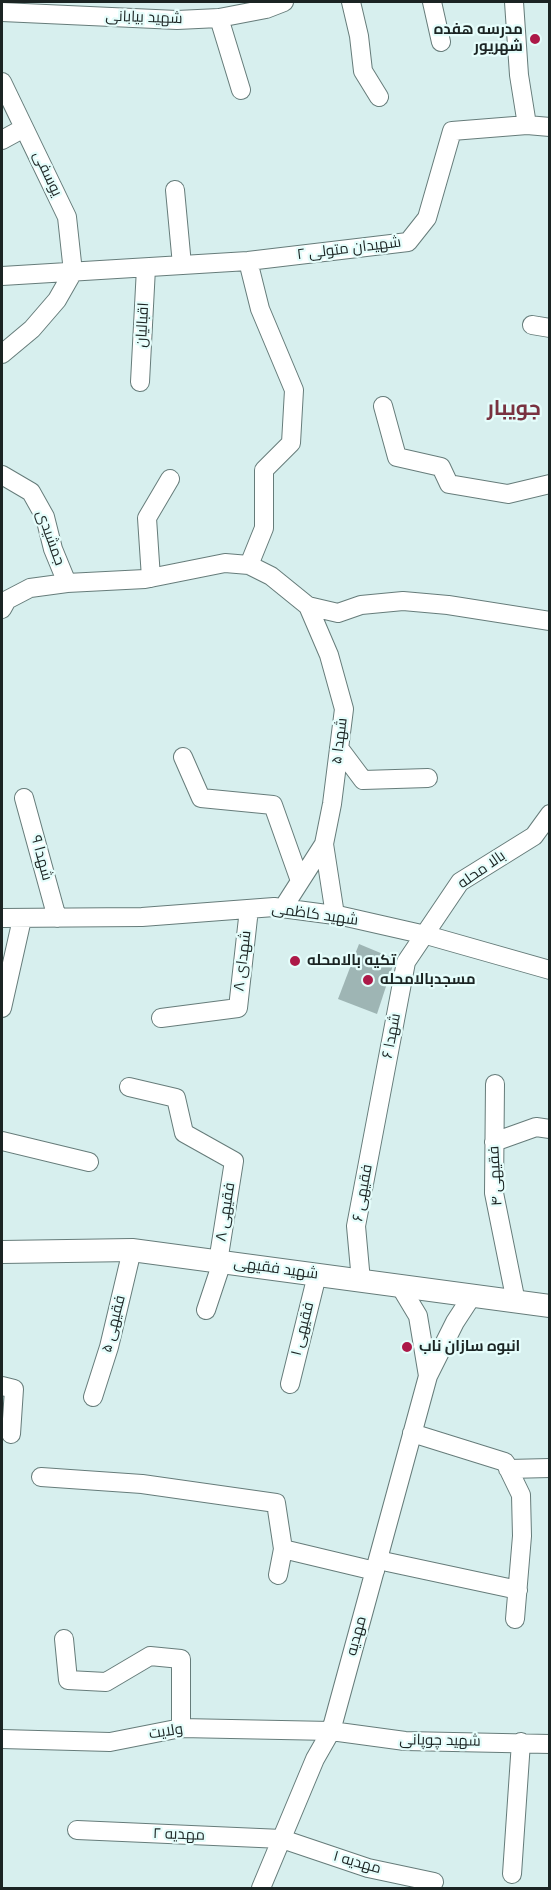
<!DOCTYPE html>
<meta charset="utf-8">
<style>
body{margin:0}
#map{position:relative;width:551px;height:1890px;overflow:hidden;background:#d7efee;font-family:"DM Sans",sans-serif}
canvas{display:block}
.frame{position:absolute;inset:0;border:3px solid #1b2423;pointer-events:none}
</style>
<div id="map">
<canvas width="551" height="1890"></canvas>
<div class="frame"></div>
</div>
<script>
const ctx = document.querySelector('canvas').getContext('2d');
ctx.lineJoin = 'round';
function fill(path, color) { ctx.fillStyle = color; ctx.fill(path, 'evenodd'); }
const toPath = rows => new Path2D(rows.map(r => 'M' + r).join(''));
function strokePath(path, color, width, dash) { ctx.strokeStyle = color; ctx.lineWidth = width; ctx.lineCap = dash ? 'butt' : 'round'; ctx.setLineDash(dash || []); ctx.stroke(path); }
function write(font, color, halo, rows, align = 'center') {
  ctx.font = font + ' "DM Sans",Cairo,sans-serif'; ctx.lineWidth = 4.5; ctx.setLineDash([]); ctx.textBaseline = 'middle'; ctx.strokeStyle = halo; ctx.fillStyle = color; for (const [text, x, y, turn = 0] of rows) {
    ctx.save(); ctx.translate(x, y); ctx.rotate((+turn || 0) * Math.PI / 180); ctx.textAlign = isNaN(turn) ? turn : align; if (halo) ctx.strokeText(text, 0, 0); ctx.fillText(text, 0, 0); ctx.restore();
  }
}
fill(toPath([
 [359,944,395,959,377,1014,338,999]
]), '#9eb5b4');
const minor = toPath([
 [351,2,359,36,363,71,379,97],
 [432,2,441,42],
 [514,2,519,75,527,125],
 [2,12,177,20,219,18,266,9,284,2],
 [219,18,241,90],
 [2,82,67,217,73,272,57,300,32,329,2,354],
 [2,140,24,128],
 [175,190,182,265],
 [248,261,260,309,294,390,291,443,264,470,264,528,249,565],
 [2,276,248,261,408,242,427,218,452,131,527,125,550,127],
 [532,325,550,328],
 [140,382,146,268],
 [383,406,397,457,441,467,449,484,508,494,550,484],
 [2,475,31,492,45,517,53,549,67,583],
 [151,578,147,518,170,479],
 [308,606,329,655,344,709,332,804,324,844,335,915],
 [2,609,7,600,30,588,67,583,145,579,225,563,249,565,271,576,308,606,338,613,361,605,403,601,448,605,550,621],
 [339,748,363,780,428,778],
 [183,757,201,798,273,805,300,881],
 [24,798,57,918],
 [283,908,324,844],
 [2,918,142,917,274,907,342,916,430,936,550,970],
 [2,1008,22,919],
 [161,1018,238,1008,249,909],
 [495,1084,494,1193,516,1302],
 [129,1087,176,1098,184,1133,234,1161,218,1262],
 [2,1141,89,1162],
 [494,1142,536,1127,550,1129],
 [361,1281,356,1226,406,962,460,882,534,836,550,814],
 [400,1286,418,1316,428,1376],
 [206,1310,222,1262],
 [290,1384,317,1275],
 [2,1386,14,1389,11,1434],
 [93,1397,109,1347,132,1250],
 [412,1433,505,1462,521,1495,522,1536,515,1619],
 [508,1469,550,1468],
 [41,1477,142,1484,276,1503,283,1549,375,1571],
 [378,1560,518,1590],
 [278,1575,283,1549],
 [64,1639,68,1680,106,1682,150,1656,181,1659,181,1728],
 [2,1739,110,1742,181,1728,331,1731,405,1741,550,1744],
 [77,1830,282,1839,368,1868,434,1882],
 [512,1874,521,1742],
 [261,1888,315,1759,331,1731,428,1376,455,1322,472,1296]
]);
const major = toPath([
 [2,1252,132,1250,550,1306]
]);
strokePath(minor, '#667c7a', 20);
strokePath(major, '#667c7a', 24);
strokePath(minor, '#fff', 18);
strokePath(major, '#fff', 22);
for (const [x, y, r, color] of [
 [535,39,6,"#ac1948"],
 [295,961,6,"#ac1948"],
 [368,980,6,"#ac1948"],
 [407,1347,6,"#ac1948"]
]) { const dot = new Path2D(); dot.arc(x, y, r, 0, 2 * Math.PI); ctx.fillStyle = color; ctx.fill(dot); strokePath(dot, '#e5fdfb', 2); }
write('15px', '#1b2423', '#e5fdfb', [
 ["شهید بیابانی",144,18,2],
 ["یوسفی",47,174,65],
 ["شهیدان متولی ۲",349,249,-7],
 ["اقبالیان",143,325,-87],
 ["جمشیدی",50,538,70],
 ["شهدا ۵",340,741,-83],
 ["شهدا ۹",41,858,75],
 ["بالا محله",482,870,-35],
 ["شهید کاظمی",315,915,8],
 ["شهدای ۸",243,961,-83],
 ["شهدا ۶",392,1036,-79],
 ["فقیهی ۴",496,1176,-93],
 ["فقیهی ۶",363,1193,-80],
 ["فقیهی ۸",226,1212,-81],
 ["شهید فقیهی",276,1269,8],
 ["فقیهی ۵",114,1324,-76],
 ["فقیهی ۱",303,1329,-76],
 ["مهدیه",357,1636,-75],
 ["ولایت",166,1732,-9],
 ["شهید چوپانی",440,1741,1],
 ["مهدیه ۲",179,1835,2],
 ["مهدیه ۱",357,1863,16]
]);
write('bold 15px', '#1b2423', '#e5fdfb', [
 ["مدرسه هفده",523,30,"right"],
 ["شهریور",523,47,"right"],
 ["تکیه بالامحله",307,961],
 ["مسجدبالامحله",380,980],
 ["انبوه سازان ناب",419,1347]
], 'left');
write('bold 21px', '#793240', '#e5fdfb', [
 ["جویبار",514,409]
]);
</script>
